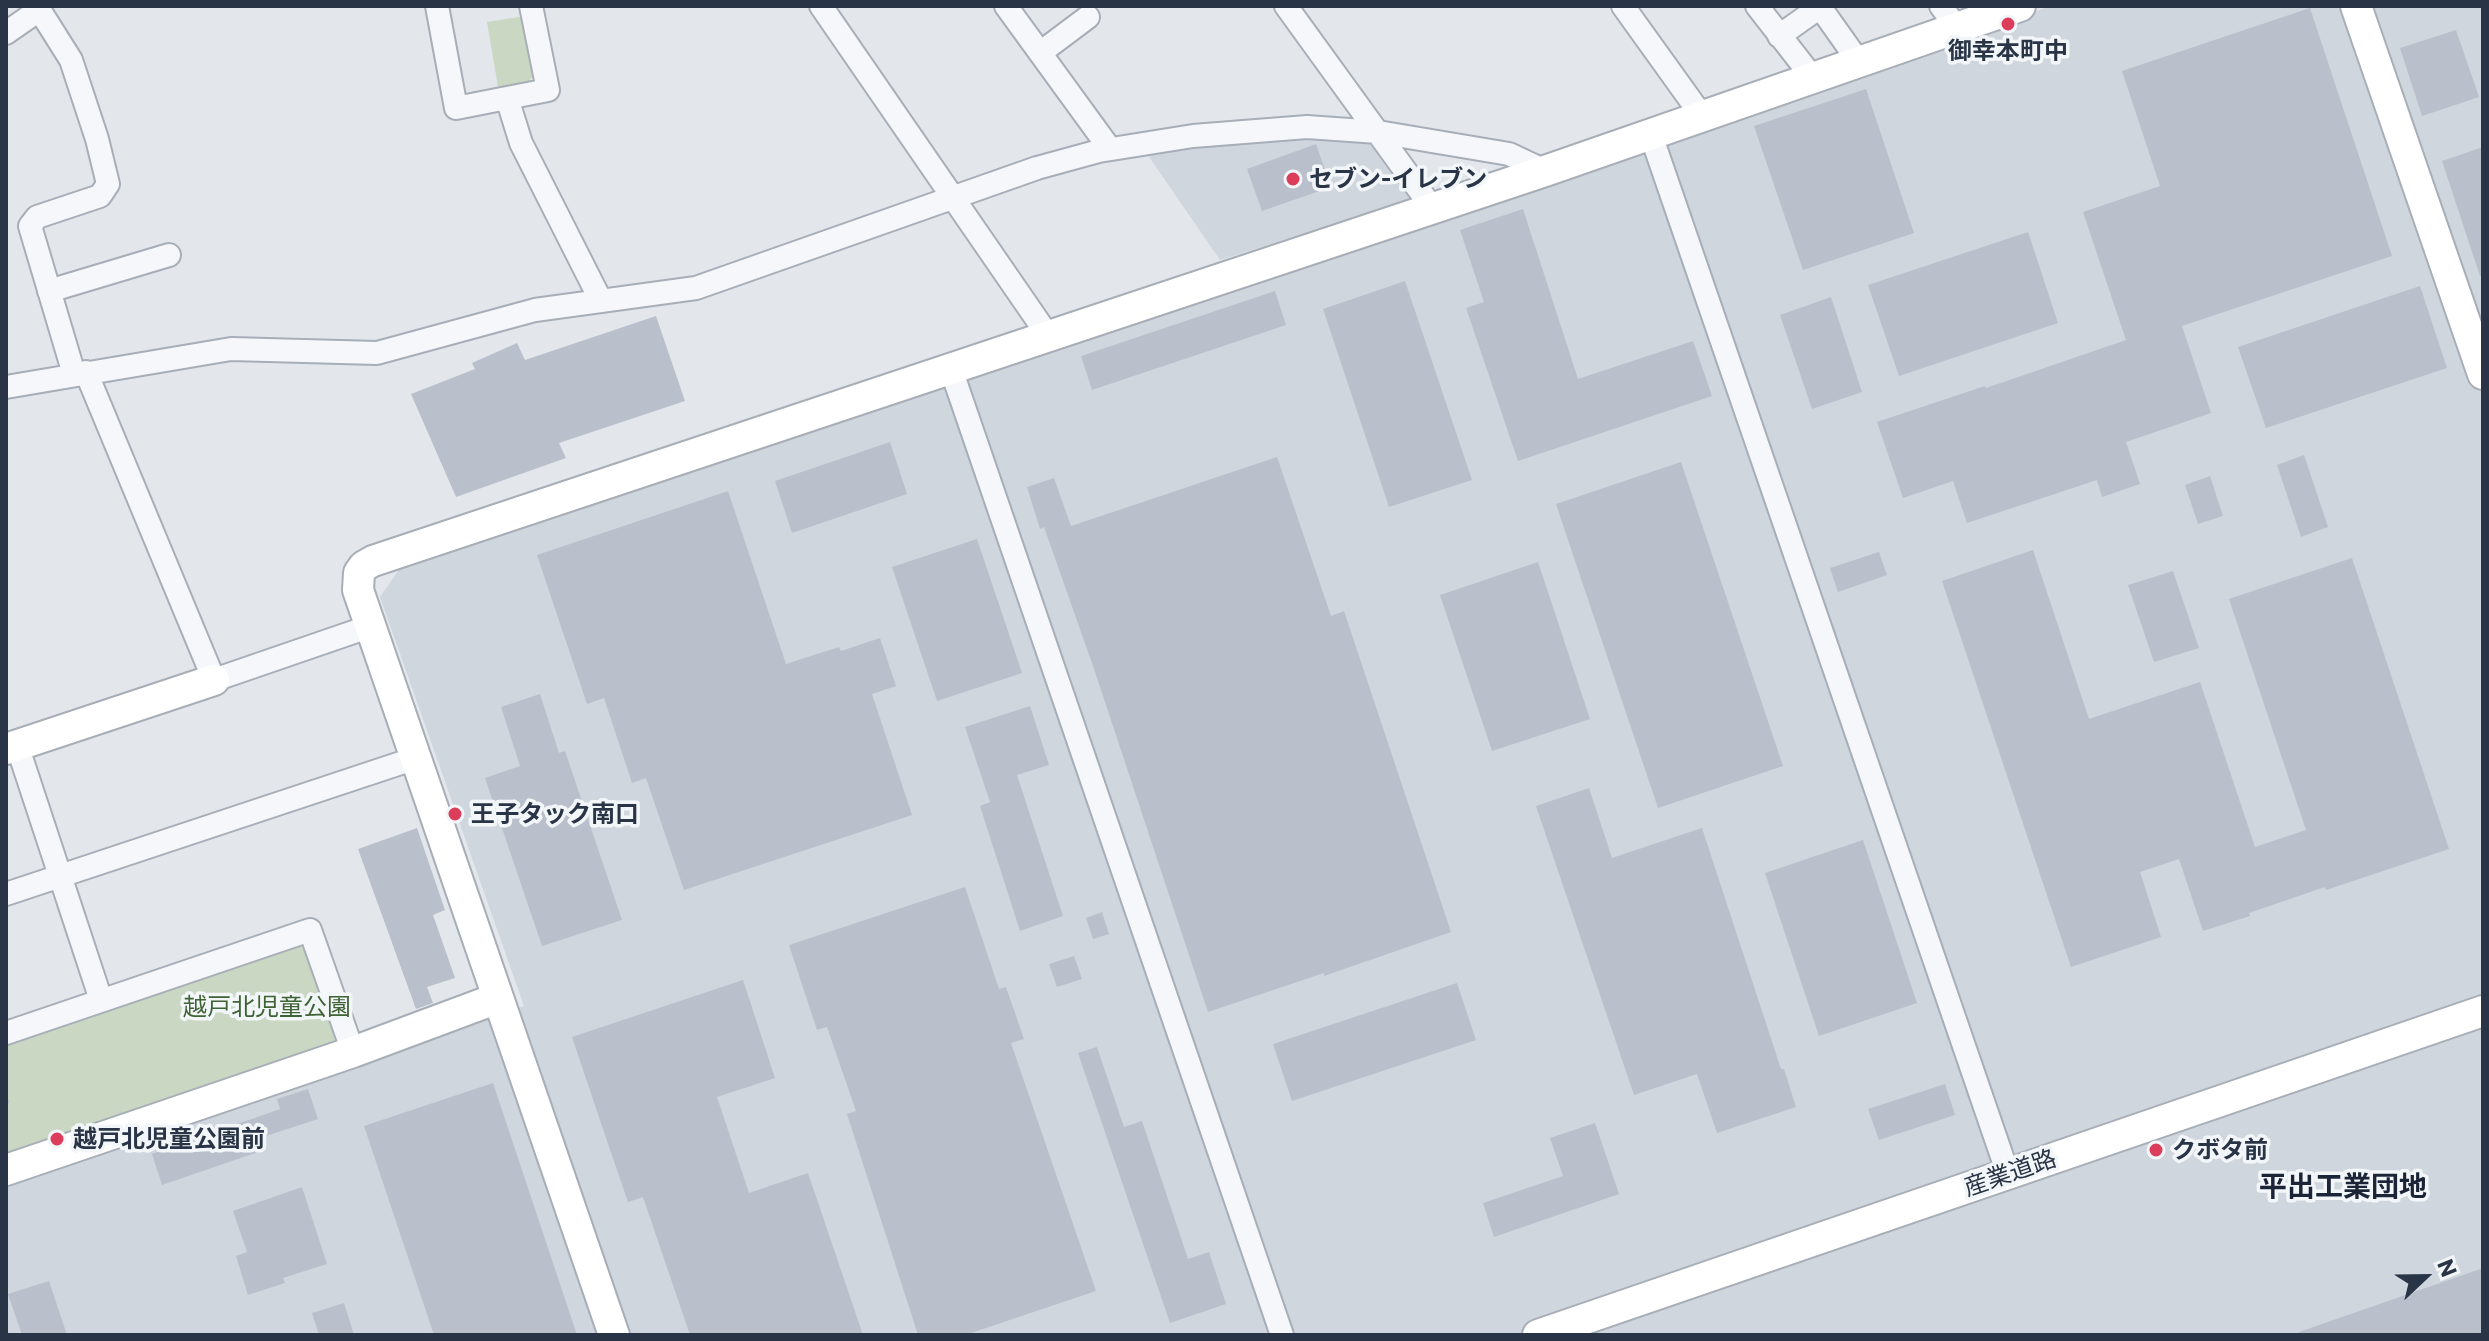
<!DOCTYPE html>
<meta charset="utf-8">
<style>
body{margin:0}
#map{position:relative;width:2489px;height:1341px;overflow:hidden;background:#e3e7ec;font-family:Commissioner,sans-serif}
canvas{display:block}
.frame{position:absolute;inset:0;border:8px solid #293546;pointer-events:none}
.north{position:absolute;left:2385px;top:1237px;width:80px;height:80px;-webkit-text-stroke:6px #f3f6f9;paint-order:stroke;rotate:68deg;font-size:22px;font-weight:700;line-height:32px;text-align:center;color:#293546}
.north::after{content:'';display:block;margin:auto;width:28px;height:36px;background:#293546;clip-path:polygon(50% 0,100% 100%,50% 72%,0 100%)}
</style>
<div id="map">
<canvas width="2489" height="1341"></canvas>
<div class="frame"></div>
<div class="north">N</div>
</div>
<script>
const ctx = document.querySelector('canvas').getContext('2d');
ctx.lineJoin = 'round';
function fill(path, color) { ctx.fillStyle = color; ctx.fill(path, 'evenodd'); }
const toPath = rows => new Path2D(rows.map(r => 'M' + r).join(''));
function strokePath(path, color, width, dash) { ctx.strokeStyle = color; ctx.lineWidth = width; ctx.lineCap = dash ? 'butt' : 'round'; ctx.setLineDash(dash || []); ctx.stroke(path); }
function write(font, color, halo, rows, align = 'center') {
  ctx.font = font + ' Commissioner,"Noto Sans JP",sans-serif'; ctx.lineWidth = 7; ctx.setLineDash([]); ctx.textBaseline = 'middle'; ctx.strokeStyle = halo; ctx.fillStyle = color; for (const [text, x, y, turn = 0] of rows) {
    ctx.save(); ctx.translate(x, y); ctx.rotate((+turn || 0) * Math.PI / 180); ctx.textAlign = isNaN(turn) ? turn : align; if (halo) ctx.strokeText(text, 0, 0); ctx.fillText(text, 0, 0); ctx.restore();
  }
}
fill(toPath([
 [2051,6,2483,6,2483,1335,6,1335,6,1183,524,1006,380,597,400,568,1670,138],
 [1310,134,1373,140,1420,197,1220,260,1145,151]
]), '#d0d6de');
fill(toPath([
 [525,16,535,73,529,81,498,87,487,22],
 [307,934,342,1041,6,1157,6,1038]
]), '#c9d7c3');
fill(toPath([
 [2310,8,2392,256,2182,326,2211,413,2126,442,2140,484,2102,497,2097,480,1967,523,1953,481,1903,498,1877,422,1985,386,1986,388,2126,340,2083,212,2160,186,2122,71],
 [2456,30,2479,97,2422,116,2400,48],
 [1866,89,1914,233,1803,270,1754,126],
 [1316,144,1331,187,1262,211,1247,169],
 [2483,147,2483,275,2480,276,2442,161],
 [1523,209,1578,379,1693,341,1712,396,1518,461,1466,308,1484,302,1460,230],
 [2028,232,2058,323,1899,376,1868,285],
 [1405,281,1472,480,1389,507,1323,309],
 [2420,286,2447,368,2266,428,2238,347],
 [1275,291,1286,325,1092,390,1081,356],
 [1831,297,1862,392,1812,409,1780,315],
 [656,316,685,401,559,443,566,458,456,497,411,394,475,369,472,363,517,343,525,360],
 [890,442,907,494,792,533,775,481],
 [2304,455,2328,527,2301,537,2277,465],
 [1277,457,1331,616,1344,611,1451,932,1324,976,1324,973,1208,1012,1093,666,1044,527,1040,529,1027,487,1054,478,1071,526],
 [1681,462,1783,766,1658,808,1556,504],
 [2210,476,2223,516,2198,524,2185,485],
 [728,491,786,664,839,647,841,651,880,638,896,686,872,694,912,815,684,890,646,778,632,783,604,698,587,704,537,555],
 [977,539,1022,673,937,701,892,567],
 [2033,550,2089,719,2200,682,2255,847,2306,830,2229,599,2352,558,2449,849,2326,890,2325,887,2249,913,2250,916,2203,931,2179,859,2140,872,2161,937,2071,967,1942,581],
 [1879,552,1887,575,1838,592,1830,568],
 [1538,562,1590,719,1492,751,1440,595],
 [2173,571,2199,648,2154,662,2128,585],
 [540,694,559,753,565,751,622,920,542,946,485,778,520,766,501,707],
 [1030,706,1049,765,1017,775,1063,916,1020,931,980,806,990,802,965,727],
 [1589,788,1612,858,1702,828,1781,1069,1784,1069,1796,1107,1717,1133,1697,1074,1634,1095,1536,806],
 [417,828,445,910,433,915,455,978,427,987,433,1003,416,1009,358,849],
 [1863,840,1917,1003,1819,1036,1765,873],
 [965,887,999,989,1006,987,1024,1039,1011,1043,1096,1291,965,1335,918,1335,847,1114,856,1111,827,1027,817,1030,789,945],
 [1102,912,1109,934,1093,939,1086,918],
 [1074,956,1082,979,1057,987,1049,964],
 [743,980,775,1078,717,1097,749,1193,808,1173,863,1335,690,1335,643,1197,628,1202,605,1135,572,1037],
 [1457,983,1476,1040,1292,1101,1273,1044],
 [1097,1047,1124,1127,1142,1121,1188,1259,1209,1252,1226,1304,1170,1323,1078,1053],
 [493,1083,577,1335,434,1335,364,1126],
 [1945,1084,1955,1115,1879,1140,1868,1109],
 [308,1089,318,1119,260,1138,264,1150,162,1185,152,1154,280,1109,277,1099],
 [1595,1123,1619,1194,1494,1237,1483,1203,1563,1176,1550,1138],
 [302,1187,327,1264,283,1278,285,1283,248,1295,236,1256,247,1252,233,1211],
 [2483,1268,2483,1335,2299,1335,2299,1332],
 [49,1281,67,1335,22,1335,8,1294],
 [344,1303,354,1335,319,1335,312,1313]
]), '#b9c0cb');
const street = toPath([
 [37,6,71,60,97,139,108,184,100,196,37,217,30,226,74,374],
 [437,6,456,108,507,98],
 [531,6,548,90,507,98,521,143,601,301],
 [821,6,1049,337],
 [1006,6,1110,149],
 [1286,6,1433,209],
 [1623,6,1702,116],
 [1757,6,1813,78],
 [1941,6,1957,28],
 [6,33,39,10],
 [1779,36,1820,7,1859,62],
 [1040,53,1088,17],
 [1651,135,2008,1174],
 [49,291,169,255],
 [951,369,1282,1335],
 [86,372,214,680,371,626],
 [6,387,231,349,377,353,535,310,696,288,1037,168,1099,151,1193,136,1307,127,1378,132,1509,154,1545,171],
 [17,745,101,1000],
 [6,894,416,758],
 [6,1033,310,930,353,1052]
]);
const secondary = toPath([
 [2356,6,2483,374],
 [6,749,214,680],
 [6,1170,353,1052,498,998],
 [614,1335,358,590,359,573,364,566,373,561,1545,171,2020,6],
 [1538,1335,2483,1011]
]);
strokePath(street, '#a7aeb7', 26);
strokePath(secondary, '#a7aeb7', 34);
strokePath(toPath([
 [6,1102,9,1101]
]), '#c1c5cb', 4, [6, 6]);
strokePath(street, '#f6f7fa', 22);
strokePath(secondary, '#fff', 30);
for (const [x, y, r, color] of [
 [2008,24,8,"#db3d5b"],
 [1293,179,8,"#db3d5b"],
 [455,814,8,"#db3d5b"],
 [57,1139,8,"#db3d5b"],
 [2156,1150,8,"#db3d5b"]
]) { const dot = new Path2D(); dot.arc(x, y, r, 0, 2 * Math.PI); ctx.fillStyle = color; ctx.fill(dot); strokePath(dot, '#f3f6f9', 3); }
write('bold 24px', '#293546', '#f3f6f9', [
 ["御幸本町中",2008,51,"center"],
 ["セブン-イレブン",1309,179],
 ["王子タック南口",471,814],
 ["越戸北児童公園前",73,1139],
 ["クボタ前",2172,1150]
], 'left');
write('24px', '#3f6334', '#f3f6f9', [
 ["越戸北児童公園",267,1007]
]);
write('24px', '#293546', '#f3f6f9', [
 ["産業道路",2010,1173,-19]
]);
write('bold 28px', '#1b2537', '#f3f6f9', [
 ["平出工業団地",2343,1187]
]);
</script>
